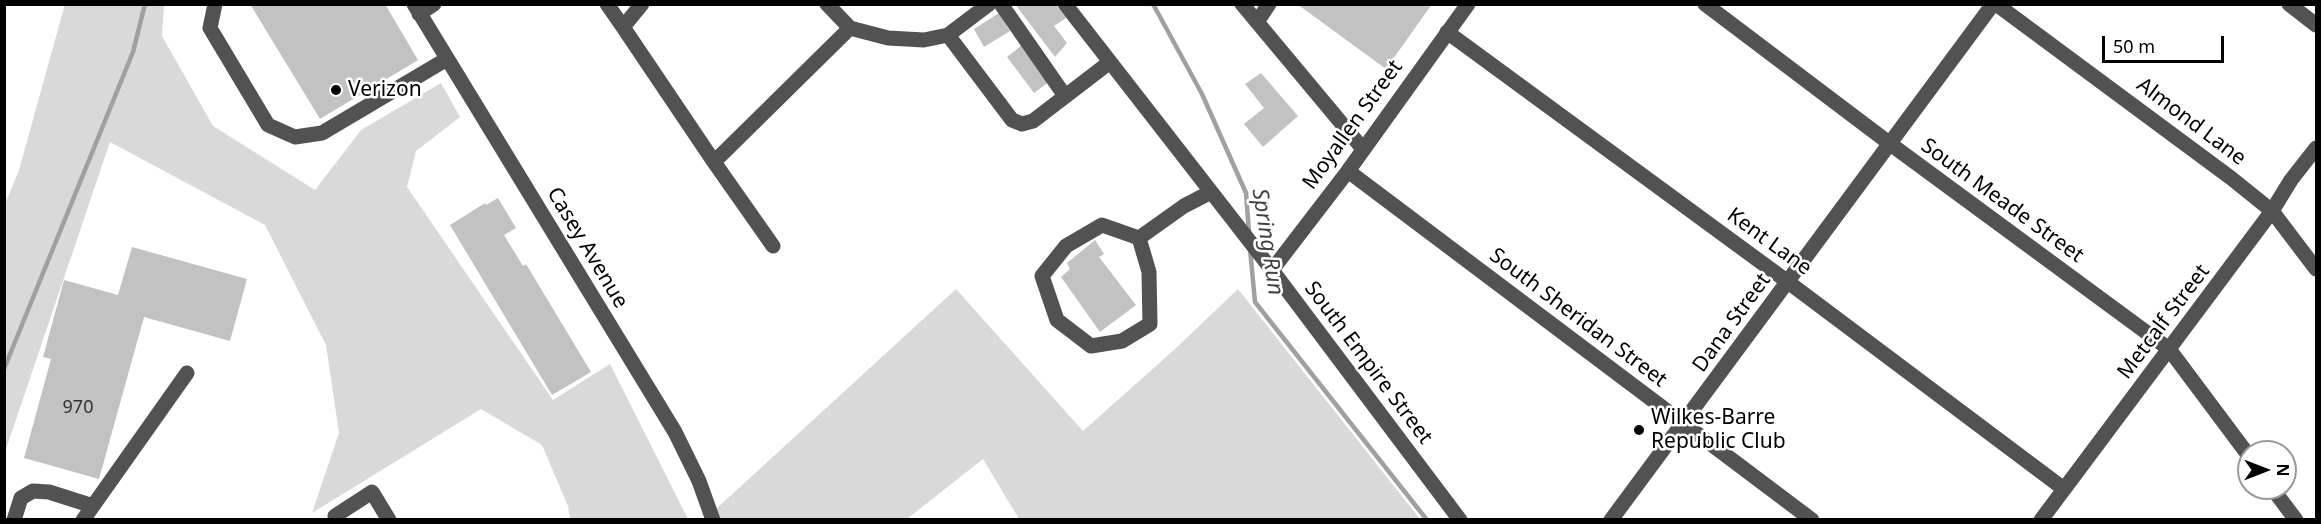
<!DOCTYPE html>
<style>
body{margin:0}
#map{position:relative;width:2321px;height:524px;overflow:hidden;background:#fff;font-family:"Noto Sans",sans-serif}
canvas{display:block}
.frame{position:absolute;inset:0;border:6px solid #000;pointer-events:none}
.north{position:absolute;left:2237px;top:440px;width:60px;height:60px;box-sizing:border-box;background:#fff;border:2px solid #999;border-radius:50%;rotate:90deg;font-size:16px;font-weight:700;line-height:24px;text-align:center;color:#000}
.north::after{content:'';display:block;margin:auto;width:21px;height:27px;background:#000;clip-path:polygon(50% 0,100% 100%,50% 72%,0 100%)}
.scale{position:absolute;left:2102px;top:36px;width:122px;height:27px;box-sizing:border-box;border:3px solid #000;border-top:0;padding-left:8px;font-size:18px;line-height:21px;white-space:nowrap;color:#000;-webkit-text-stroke:4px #fff;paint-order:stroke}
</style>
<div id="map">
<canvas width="2321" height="524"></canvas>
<div class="frame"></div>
<div class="north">N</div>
<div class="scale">50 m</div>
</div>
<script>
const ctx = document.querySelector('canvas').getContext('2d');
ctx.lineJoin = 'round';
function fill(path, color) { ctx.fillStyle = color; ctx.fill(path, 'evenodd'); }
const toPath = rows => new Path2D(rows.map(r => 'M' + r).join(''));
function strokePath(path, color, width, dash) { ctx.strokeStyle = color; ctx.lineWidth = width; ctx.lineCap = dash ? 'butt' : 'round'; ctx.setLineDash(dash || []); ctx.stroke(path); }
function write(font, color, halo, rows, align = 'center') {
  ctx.font = font + ' "Noto Sans",sans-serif'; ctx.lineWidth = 5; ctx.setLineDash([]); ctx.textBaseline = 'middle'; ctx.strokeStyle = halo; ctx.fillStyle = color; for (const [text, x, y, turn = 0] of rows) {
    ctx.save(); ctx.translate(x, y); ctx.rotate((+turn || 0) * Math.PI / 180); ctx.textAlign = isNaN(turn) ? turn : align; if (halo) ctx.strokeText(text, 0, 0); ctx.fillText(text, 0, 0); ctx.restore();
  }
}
fill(toPath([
 [65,4,164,5,162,36,213,126,315,190,361,130,441,83,460,117,416,151,407,187,553,400,610,364,688,519,570,519,568,506,542,445,481,409,312,513,339,433,326,345,265,225,110,142,5,452,5,204,19,170],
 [956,289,1083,431,1175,349,1238,289,1420,519,1019,519,983,459,907,519,704,520]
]), '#d9d9d9');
strokePath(toPath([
 [1153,4,1202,94,1246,193,1249,232],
 [1250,249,1255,302,1427,520],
 [4,369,133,52,145,4]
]), '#a0a0a0', 4.5);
fill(toPath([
 [250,4,385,4,418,60,320,119],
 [1015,4,1055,4,1066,18,1054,26,1067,43,1055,57],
 [1297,4,1432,4,1386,69],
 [999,13,1010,31,984,47,974,29],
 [1022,45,1049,82,1034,93,1007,57],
 [1261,73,1298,116,1263,147,1244,124,1264,108,1245,84],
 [498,198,516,228,504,235,523,266,526,264,591,372,552,395,450,225,485,203,486,205],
 [1095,240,1104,254,1099,257,1136,305,1100,332,1061,277,1070,269,1067,263],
 [132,247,247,279,230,341,144,317,99,479,24,458,51,359,43,357,64,280,118,295]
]), '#c2c2c2');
strokePath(toPath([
 [215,4,210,28,268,125,295,137,322,133,447,59],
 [414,4,675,432,699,481,713,520],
 [607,4,623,27],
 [642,4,623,27,714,162,850,28],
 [827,4,850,28,888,38,924,40,948,35,989,4],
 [1001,4,1065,96],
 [1065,4,1272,270,1460,520],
 [1242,4,1363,149],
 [1705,4,1889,143,2169,349,2249,456],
 [1996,4,2231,178,2272,211,2316,269],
 [2289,4,2316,25],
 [419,14,434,4],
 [1257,22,1269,4],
 [1447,32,1788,282,2064,489],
 [948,35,1012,120,1022,124,1033,121,1110,62],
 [714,162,773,246],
 [1348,171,1812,520],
 [1139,238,1102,225,1066,246,1042,276,1057,320,1091,346,1122,341,1150,324,1149,272,1139,238,1184,206,1211,192],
 [1272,270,1348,171,1468,4],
 [2272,488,2296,520],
 [335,516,372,492,389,520],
 [14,520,21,498,33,491,49,492,93,506],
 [83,520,187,373],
 [1611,520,1993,4],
 [2041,520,2272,211,2291,180,2316,148]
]), '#525252', 15);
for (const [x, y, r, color] of [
 [336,90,6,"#000"],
 [1639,430,6,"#000"]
]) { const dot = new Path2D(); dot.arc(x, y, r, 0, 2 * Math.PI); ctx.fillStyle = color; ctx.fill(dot); strokePath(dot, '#fff', 2); }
write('18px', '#303030', null, [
 ["970",78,408]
]);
write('21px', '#000', '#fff', [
 ["Verizon",348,90],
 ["Wilkes-Barre",1651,418],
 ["Republic Club",1651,442]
], 'left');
write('21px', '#000', '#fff', [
 ["Almond Lane",2191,122,37],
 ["Moyallen Street",1353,125,-54],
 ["South Meade Street",2002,201,36],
 ["Kent Lane",1769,242,36],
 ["Casey Avenue",587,248,59],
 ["South Sheridan Street",1578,318,37],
 ["Metcalf Street",2164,322,-53],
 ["Dana Street",1732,323,-54],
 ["South Empire Street",1368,363,53]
]);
write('italic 22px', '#414141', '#fff', [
 ["Spring Run",1267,242,81]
]);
</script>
